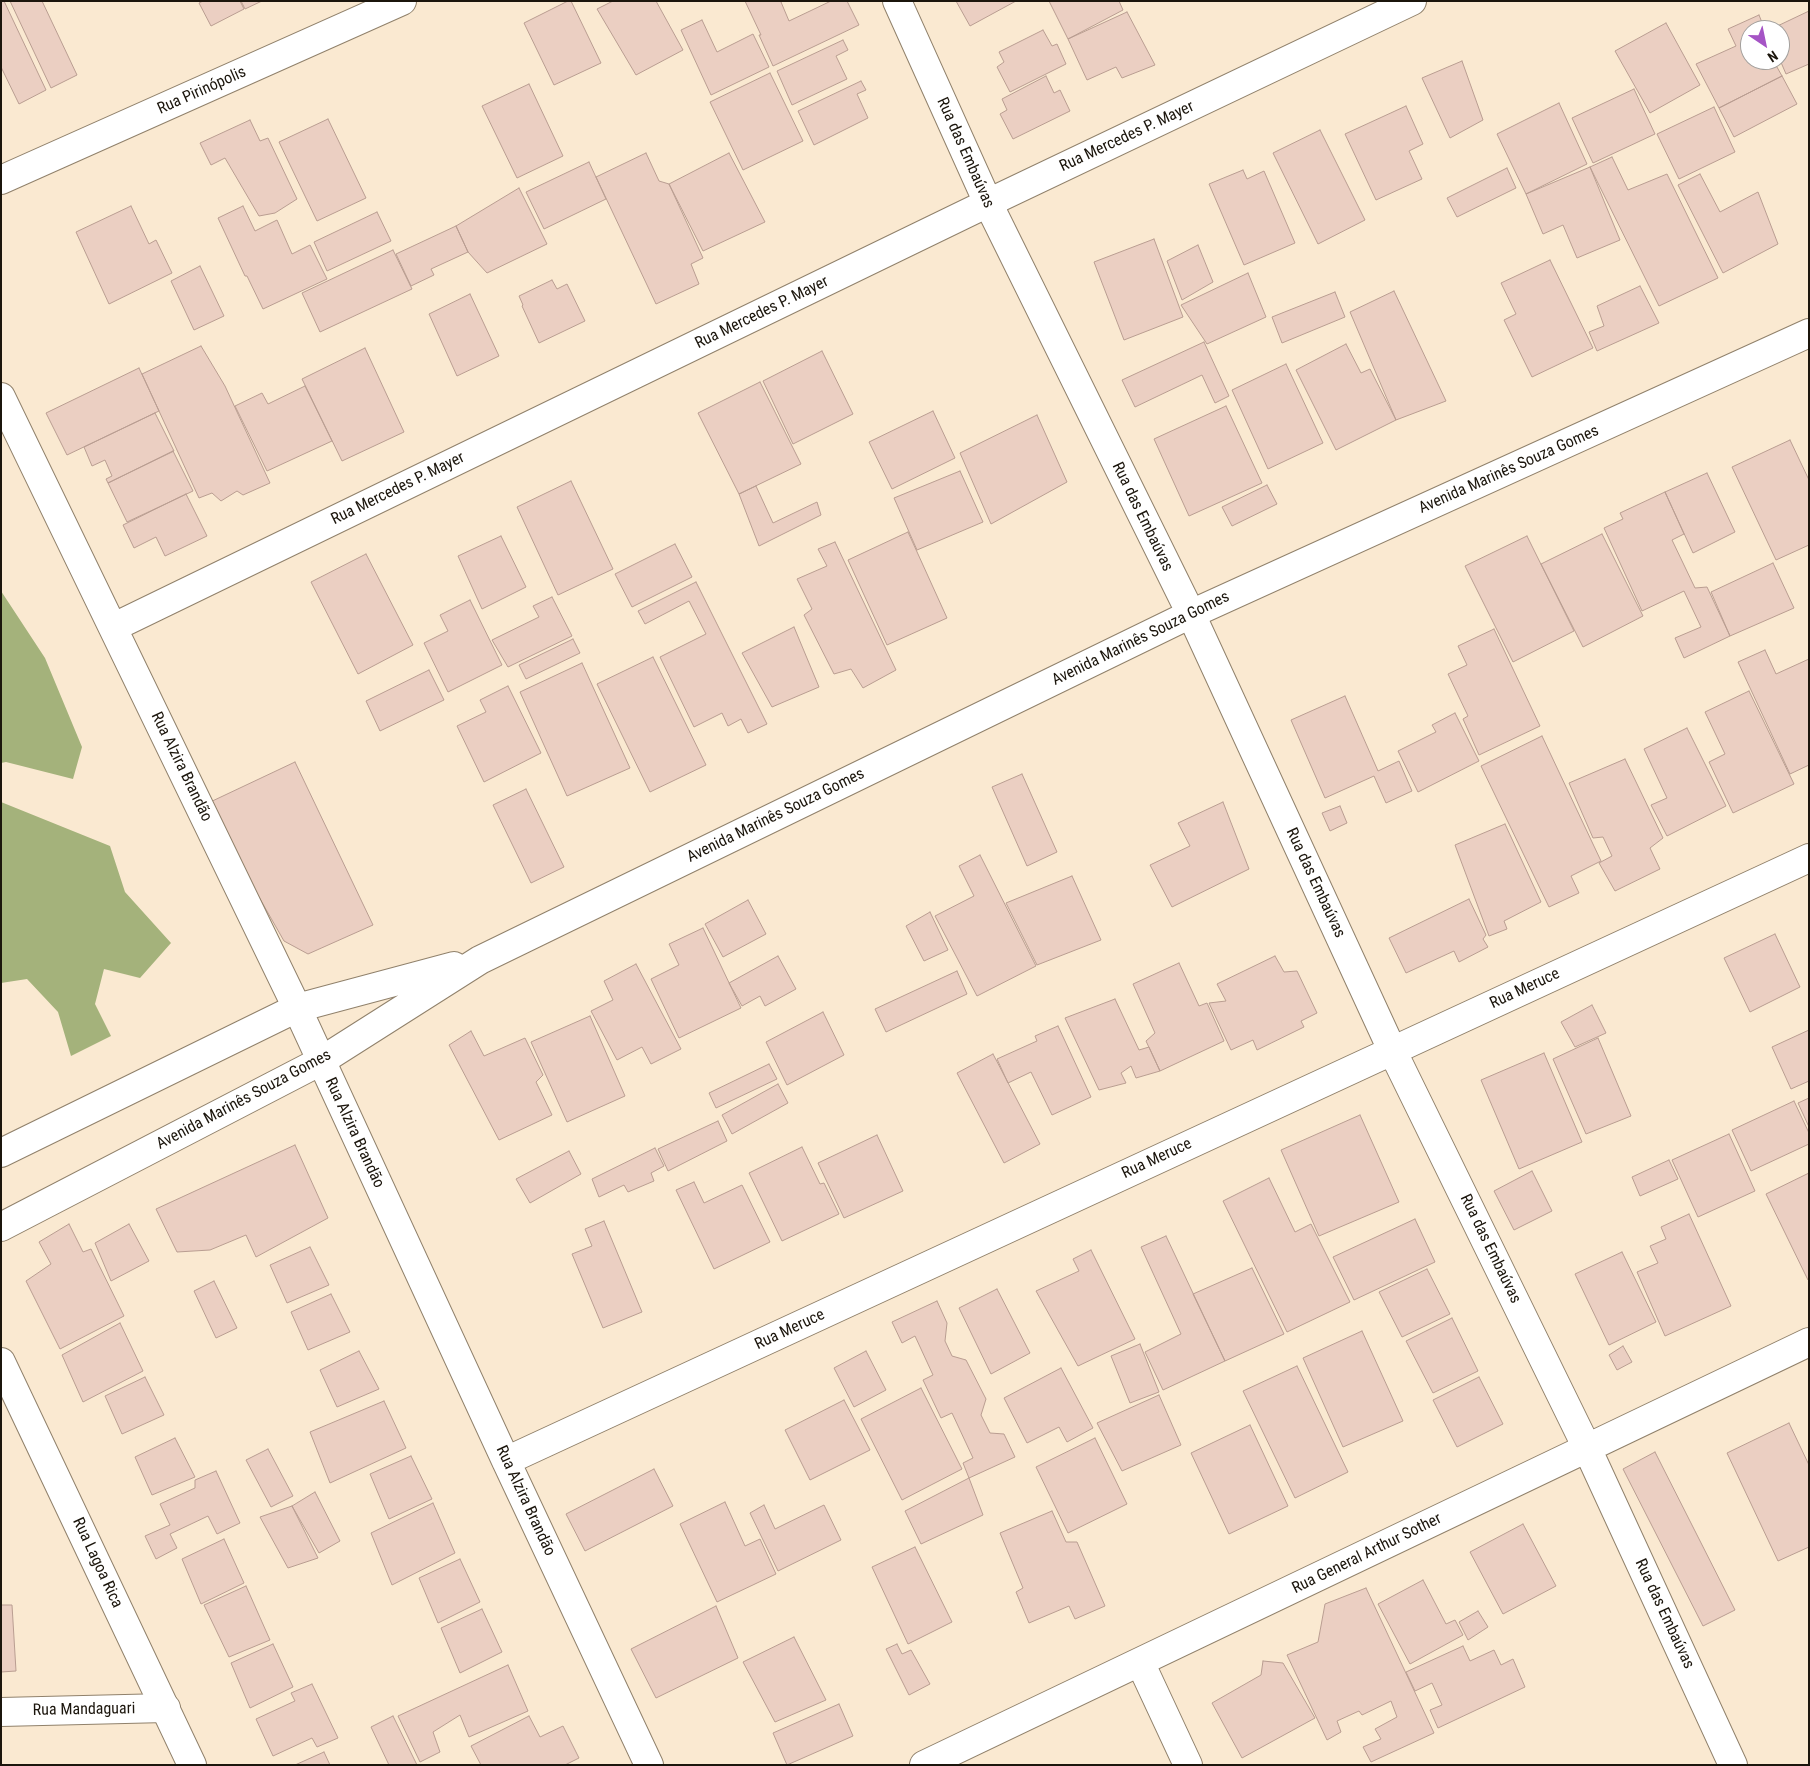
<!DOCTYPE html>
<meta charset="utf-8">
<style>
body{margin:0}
#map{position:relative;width:1810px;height:1766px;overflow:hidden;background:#fae9d1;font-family:"Roboto Condensed",sans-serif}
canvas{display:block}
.frame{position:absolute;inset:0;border:2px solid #1b150c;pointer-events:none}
.north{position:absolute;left:1740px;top:20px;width:50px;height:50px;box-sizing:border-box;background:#fff;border:1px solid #a4a19e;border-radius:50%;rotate:146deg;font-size:14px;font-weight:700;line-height:20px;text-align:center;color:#1b150c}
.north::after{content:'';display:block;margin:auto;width:18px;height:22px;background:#a554c5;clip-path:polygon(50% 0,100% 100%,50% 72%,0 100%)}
</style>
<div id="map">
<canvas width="1810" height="1766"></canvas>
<div class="frame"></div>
<div class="north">N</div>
</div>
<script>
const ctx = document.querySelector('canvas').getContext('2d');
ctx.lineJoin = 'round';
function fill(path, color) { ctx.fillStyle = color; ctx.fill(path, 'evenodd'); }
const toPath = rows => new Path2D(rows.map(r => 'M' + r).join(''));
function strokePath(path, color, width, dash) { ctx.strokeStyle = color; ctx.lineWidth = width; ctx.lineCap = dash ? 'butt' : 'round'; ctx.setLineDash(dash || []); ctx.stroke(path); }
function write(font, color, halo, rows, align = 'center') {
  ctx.font = font + ' "Roboto Condensed",sans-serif'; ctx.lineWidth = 4.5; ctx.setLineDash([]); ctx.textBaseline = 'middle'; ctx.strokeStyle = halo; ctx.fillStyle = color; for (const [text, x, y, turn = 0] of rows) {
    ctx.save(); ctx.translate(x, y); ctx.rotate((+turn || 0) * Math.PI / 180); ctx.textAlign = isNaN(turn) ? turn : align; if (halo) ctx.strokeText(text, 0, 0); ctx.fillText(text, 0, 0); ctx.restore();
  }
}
fill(toPath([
 [1,591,45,658,82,747,73,779,6,762,1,763],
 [1,802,110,846,125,892,171,943,140,978,104,969,95,1004,111,1036,71,1056,58,1012,27,979,1,983]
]), '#a4b27b');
const building = toPath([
 [1,1,4,1,46,90,19,104,1,67,1,1],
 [10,1,42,1,77,75,51,88,10,1],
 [203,1,240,1,244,9,211,26,199,3,203,1],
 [241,1,262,1,245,9,241,1],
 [568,1,571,1,601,63,554,85,524,23,568,1],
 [613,1,656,1,683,50,636,75,597,9,613,1],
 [745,1,783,1,781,2,789,21,831,1,847,1,859,25,773,66,759,35,761,35,745,1],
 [956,1,1016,1,970,26,956,1],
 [1049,1,1119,1,1123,10,1068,39,1049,1],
 [1809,11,1809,64,1786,74,1780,60,1780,30,1769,30,1809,11],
 [1127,12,1155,65,1122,78,1116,67,1087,80,1068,39,1127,12],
 [1759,15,1765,30,1750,30,1750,60,1773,60,1782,76,1719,108,1696,64,1736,46,1728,29,1759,15],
 [702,20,717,52,753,34,769,67,711,95,681,30,702,20],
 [1666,23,1700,85,1650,113,1615,51,1666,23],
 [1043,30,1052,46,1057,44,1066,64,1010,92,997,67,1004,62,999,52,1043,30],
 [843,40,848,50,836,56,847,79,792,105,777,71,843,40],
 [1462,61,1483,120,1450,138,1422,78,1462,61],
 [770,73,803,141,743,170,710,102,770,73],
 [1046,76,1054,93,1060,90,1070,111,1013,139,1000,114,1007,110,1002,99,1046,76],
 [1782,76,1797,104,1734,137,1719,108,1782,76],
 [861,81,866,90,857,94,868,118,814,145,798,111,861,81],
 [529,84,563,156,517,178,482,106,529,84],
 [1634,89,1655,134,1593,163,1572,118,1634,89],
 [1559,103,1587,164,1526,194,1497,134,1559,103],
 [1406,106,1423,144,1409,151,1422,179,1376,200,1345,134,1406,106],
 [1714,107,1735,152,1679,179,1657,134,1714,107],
 [328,119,366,198,317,221,279,142,328,119],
 [250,120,260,141,268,138,297,199,275,213,259,216,225,158,211,165,200,143,250,120],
 [1320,130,1365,220,1318,244,1273,153,1320,130],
 [646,153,659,181,669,184,703,258,691,264,699,284,656,304,596,177,646,153],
 [729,153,765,222,703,251,669,184,729,153],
 [1612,157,1628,190,1667,174,1718,278,1659,306,1590,167,1612,157],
 [589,162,606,199,544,229,526,192,589,162],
 [1590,167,1620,240,1577,258,1563,225,1543,234,1526,194,1590,167],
 [1507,168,1516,188,1457,217,1447,198,1507,168],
 [1243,170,1247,179,1264,171,1295,243,1244,265,1209,184,1243,170],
 [1700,174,1720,212,1758,192,1778,244,1723,273,1678,185,1700,174],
 [519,188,547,244,487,273,468,252,456,226,519,188],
 [131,206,149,244,156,240,172,273,109,304,76,232,131,206],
 [243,206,255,231,277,220,292,254,310,245,327,279,263,309,247,276,245,276,218,218,243,206],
 [377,212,391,241,327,271,314,242,377,212],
 [456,226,468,252,431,269,434,275,411,286,396,254,456,226],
 [1154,239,1183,317,1124,340,1094,262,1154,239],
 [1198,245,1213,282,1182,300,1167,261,1198,245],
 [393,250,412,289,320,332,302,293,393,250],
 [1550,260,1593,348,1532,377,1504,320,1516,314,1501,283,1550,260],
 [200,266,224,316,194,330,171,281,200,266],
 [1248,273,1266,317,1207,344,1181,305,1248,273],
 [552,280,557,289,567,284,585,321,539,343,522,306,523,305,519,296,552,280],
 [1640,286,1659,323,1597,351,1589,332,1604,326,1597,306,1640,286],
 [1394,291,1446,401,1396,420,1350,312,1394,291],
 [1335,292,1345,317,1282,343,1272,317,1335,292],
 [470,294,499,356,457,376,429,314,470,294],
 [1204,342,1229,396,1215,403,1202,375,1135,407,1122,380,1204,342],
 [1346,344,1361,373,1370,369,1396,420,1336,450,1296,370,1346,344],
 [201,346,225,386,270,483,243,495,237,491,221,501,212,493,199,498,142,374,201,346],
 [365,348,404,432,342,461,302,379,365,348],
 [822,351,853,414,793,444,763,381,822,351],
 [1286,364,1323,443,1268,469,1232,390,1286,364],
 [139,368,159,411,67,455,46,413,139,368],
 [760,382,801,464,739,494,698,413,760,382],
 [305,386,332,441,267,471,235,406,262,393,268,404,305,386],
 [1226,406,1262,483,1189,516,1154,439,1226,406],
 [933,411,955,458,892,489,869,442,933,411],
 [155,413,174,451,108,483,106,479,112,476,105,460,92,466,84,447,155,413],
 [1037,415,1067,482,991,524,960,453,1037,415],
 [1790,440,1809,480,1809,545,1776,560,1732,467,1790,440],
 [173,451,193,491,127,522,108,483,173,451],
 [960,471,983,522,917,550,894,498,960,471],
 [1707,473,1735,532,1693,553,1665,492,1707,473],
 [571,481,613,569,558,595,517,507,571,481],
 [1267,485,1277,504,1232,526,1222,507,1267,485],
 [756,486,773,523,817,502,821,515,759,546,739,494,756,486],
 [1665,492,1684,534,1672,540,1695,588,1707,587,1730,636,1684,658,1675,638,1701,627,1684,591,1642,611,1604,528,1623,519,1620,513,1665,492],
 [186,494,207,536,165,556,156,537,134,548,123,525,186,494],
 [908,532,947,618,887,645,848,560,908,532],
 [1602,534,1643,616,1583,647,1541,564,1602,534],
 [501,536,526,587,482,609,458,556,501,536],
 [1527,536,1574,631,1513,662,1465,566,1527,536],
 [835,542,896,670,863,688,851,669,834,674,804,615,812,609,797,579,827,566,818,549,835,542],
 [675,544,692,577,632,607,615,574,675,544],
 [366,554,413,645,358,674,311,582,366,554],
 [1773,563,1794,608,1730,636,1711,592,1773,563],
 [696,582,767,724,748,733,741,719,728,726,722,713,694,727,660,657,706,634,689,601,645,624,638,611,696,582],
 [552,597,572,636,508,667,492,640,539,617,533,606,552,597],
 [470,600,502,665,448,692,424,643,448,631,440,615,470,600],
 [794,627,819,687,772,707,742,653,794,627],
 [1494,629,1540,726,1479,755,1463,719,1468,716,1448,674,1467,665,1458,646,1494,629],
 [573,639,580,653,526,679,519,665,573,639],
 [1765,650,1776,674,1809,659,1809,765,1790,774,1738,662,1765,650],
 [653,657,706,765,650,792,597,684,653,657],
 [582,663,630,768,567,796,520,692,582,663],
 [429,670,444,700,380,731,366,701,429,670],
 [508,686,541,753,484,782,457,726,486,712,480,700,508,686],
 [1749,691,1794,784,1733,813,1709,762,1725,754,1705,712,1749,691],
 [1345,696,1378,771,1399,761,1412,791,1386,803,1374,776,1325,798,1291,720,1345,696],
 [1455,713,1479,761,1418,792,1398,751,1436,732,1432,725,1455,713],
 [1687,728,1726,806,1667,836,1651,805,1667,798,1644,749,1687,728],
 [1542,736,1601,861,1571,876,1579,893,1549,907,1481,766,1542,736],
 [1625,759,1663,838,1650,848,1660,869,1615,891,1599,863,1612,856,1603,837,1593,838,1569,783,1625,759],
 [295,762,373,925,308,954,284,941,206,804,295,762],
 [1022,774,1057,852,1027,866,992,787,1022,774],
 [526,789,564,867,531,883,493,805,526,789],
 [1223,802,1249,869,1172,907,1150,865,1190,846,1178,823,1223,802],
 [1340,806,1347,823,1330,831,1322,813,1340,806],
 [1505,824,1541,902,1504,921,1507,929,1489,936,1455,845,1505,824],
 [980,855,1036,966,977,996,935,916,974,896,959,866,980,855],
 [1072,876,1101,940,1037,965,1006,903,1072,876],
 [1469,899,1486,935,1483,939,1488,947,1459,962,1454,951,1406,973,1389,938,1469,899],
 [748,900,766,934,723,957,705,924,748,900],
 [930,912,948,950,924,961,906,926,930,912],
 [703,928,741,1008,679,1038,651,979,679,965,669,944,703,928],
 [1775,934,1800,987,1750,1012,1724,958,1775,934],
 [778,956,796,989,765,1006,760,996,742,1006,729,983,778,956],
 [1275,956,1284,972,1297,971,1317,1013,1301,1021,1304,1027,1257,1050,1253,1040,1231,1050,1209,1003,1226,1001,1217,984,1275,956],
 [1179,963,1199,1006,1207,1003,1224,1041,1160,1071,1146,1041,1155,1033,1133,984,1179,963],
 [636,964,681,1049,651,1064,642,1047,617,1060,591,1011,613,1000,604,981,636,964],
 [957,971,967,994,886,1032,875,1009,957,971],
 [1115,999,1139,1050,1149,1047,1160,1071,1136,1078,1131,1066,1121,1073,1126,1083,1099,1090,1065,1018,1115,999],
 [1592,1005,1606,1033,1575,1047,1561,1022,1592,1005],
 [823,1012,844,1055,787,1085,766,1042,823,1012],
 [590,1016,625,1096,567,1122,531,1042,590,1016],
 [1058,1026,1091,1097,1052,1115,1031,1072,1008,1083,997,1059,1037,1041,1035,1036,1058,1026],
 [1809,1030,1809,1081,1791,1089,1772,1047,1809,1030],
 [471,1031,484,1056,525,1038,543,1075,536,1082,552,1115,499,1140,449,1045,471,1031],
 [1598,1038,1631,1116,1586,1134,1553,1059,1598,1038],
 [1544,1053,1582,1142,1519,1169,1481,1080,1544,1053],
 [993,1054,1040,1144,1004,1163,957,1073,993,1054],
 [769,1064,777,1079,716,1108,709,1093,769,1064],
 [778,1084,788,1103,732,1134,722,1115,778,1084],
 [1809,1098,1809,1127,1798,1103,1809,1098],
 [1794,1101,1809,1133,1809,1144,1751,1171,1732,1130,1794,1101],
 [1360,1115,1399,1202,1319,1236,1281,1150,1360,1115],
 [718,1121,727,1141,668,1171,658,1149,718,1121],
 [1729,1134,1755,1191,1698,1217,1672,1160,1729,1134],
 [877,1135,903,1191,844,1218,818,1163,877,1135],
 [295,1145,328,1218,256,1257,246,1235,210,1250,177,1252,156,1209,295,1145],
 [802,1147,820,1184,824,1183,839,1214,782,1241,749,1173,802,1147],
 [655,1148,664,1166,651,1173,654,1181,628,1192,624,1185,599,1197,592,1179,655,1148],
 [569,1151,581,1174,530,1203,516,1179,569,1151],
 [1669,1160,1678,1179,1640,1196,1632,1177,1669,1160],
 [1532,1171,1552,1211,1514,1230,1494,1191,1532,1171],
 [1809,1173,1809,1280,1808,1280,1766,1194,1809,1173],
 [1269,1178,1295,1232,1311,1224,1350,1302,1287,1332,1223,1201,1269,1178],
 [694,1182,704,1203,742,1185,770,1242,714,1269,676,1190,694,1182],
 [1689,1214,1731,1306,1665,1336,1637,1272,1658,1263,1650,1246,1666,1239,1661,1227,1689,1214],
 [1415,1219,1435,1262,1354,1300,1333,1257,1415,1219],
 [604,1221,642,1312,603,1328,572,1254,592,1246,585,1229,604,1221],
 [69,1224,83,1252,91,1249,124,1316,60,1349,26,1281,51,1264,39,1242,69,1224],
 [129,1224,149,1261,111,1281,95,1243,129,1224],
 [1166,1236,1225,1361,1163,1390,1145,1352,1181,1334,1141,1247,1166,1236],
 [310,1247,329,1285,287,1303,270,1265,310,1247],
 [1091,1250,1135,1339,1078,1366,1036,1291,1079,1271,1073,1259,1091,1250],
 [1622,1252,1656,1322,1609,1345,1575,1274,1622,1252],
 [1252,1268,1284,1334,1225,1361,1193,1294,1252,1268],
 [1427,1269,1450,1314,1402,1337,1379,1292,1427,1269],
 [214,1281,237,1328,216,1338,194,1291,214,1281],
 [997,1289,1030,1353,991,1374,959,1308,997,1289],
 [331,1294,350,1332,308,1350,291,1312,331,1294],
 [937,1301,947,1323,945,1341,952,1356,966,1360,986,1399,981,1415,990,1433,1004,1434,1015,1457,969,1478,963,1463,973,1458,952,1413,941,1418,923,1380,933,1375,915,1336,902,1343,892,1322,937,1301],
 [1452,1318,1478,1371,1433,1393,1406,1341,1452,1318],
 [120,1323,143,1371,83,1402,62,1355,120,1323],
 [1362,1331,1403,1421,1343,1447,1303,1358,1362,1331],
 [1140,1344,1159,1392,1130,1403,1111,1356,1140,1344],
 [1623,1346,1632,1362,1617,1370,1609,1355,1623,1346],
 [359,1351,379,1389,337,1407,320,1370,359,1351],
 [866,1351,886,1390,854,1407,834,1368,866,1351],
 [1297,1366,1348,1472,1295,1498,1243,1391,1297,1366],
 [1061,1368,1093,1428,1067,1442,1059,1427,1027,1443,1004,1398,1061,1368],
 [145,1377,164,1415,122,1434,105,1396,145,1377],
 [1479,1377,1503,1424,1457,1447,1433,1400,1479,1377],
 [921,1388,962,1469,902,1500,861,1419,921,1388],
 [1159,1395,1181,1445,1122,1471,1097,1423,1159,1395],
 [844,1400,870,1450,810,1480,785,1430,844,1400],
 [384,1401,406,1448,330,1483,310,1432,384,1401],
 [1789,1423,1809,1465,1809,1547,1778,1561,1727,1453,1789,1423],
 [1250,1425,1288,1506,1229,1534,1191,1453,1250,1425],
 [175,1438,195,1477,152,1495,135,1457,175,1438],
 [1095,1438,1127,1504,1068,1533,1036,1467,1095,1438],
 [268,1449,293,1496,271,1507,246,1460,268,1449],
 [1655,1452,1735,1610,1703,1626,1623,1469,1655,1452],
 [411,1456,432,1499,389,1519,370,1474,411,1456],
 [654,1469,673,1506,585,1551,566,1514,654,1469],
 [216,1471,240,1523,217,1534,208,1516,170,1534,177,1548,156,1559,145,1536,170,1525,160,1504,195,1488,195,1480,216,1471],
 [969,1478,983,1515,921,1544,905,1511,969,1478],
 [315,1492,340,1541,319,1553,292,1506,315,1492],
 [725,1502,745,1546,760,1539,776,1574,717,1602,680,1524,725,1502],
 [433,1503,455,1553,392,1585,371,1533,433,1503],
 [764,1505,775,1529,824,1505,841,1540,778,1571,750,1513,764,1505],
 [292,1506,318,1558,288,1568,260,1517,292,1506],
 [1052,1511,1066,1542,1077,1542,1105,1606,1075,1619,1069,1606,1029,1623,1016,1592,1023,1588,1000,1533,1052,1511],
 [1523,1524,1556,1586,1503,1614,1470,1552,1523,1524],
 [224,1539,244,1583,201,1604,182,1559,224,1539],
 [915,1547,952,1622,908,1644,872,1567,915,1547],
 [460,1559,480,1602,438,1623,419,1578,460,1559],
 [1423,1580,1446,1624,1455,1620,1463,1635,1410,1664,1378,1604,1423,1580],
 [246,1586,270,1640,229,1657,204,1605,246,1586],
 [1366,1588,1434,1733,1371,1762,1363,1747,1381,1739,1375,1729,1397,1717,1391,1701,1362,1715,1359,1711,1337,1721,1341,1732,1327,1740,1287,1655,1318,1642,1325,1604,1366,1588],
 [1,1605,12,1605,16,1671,1,1672,1,1605],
 [716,1606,738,1658,656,1698,631,1649,716,1606],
 [482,1609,502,1652,460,1673,441,1628,482,1609],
 [1478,1611,1488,1627,1468,1640,1459,1622,1478,1611],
 [794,1637,826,1700,775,1722,743,1662,794,1637],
 [273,1644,293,1687,250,1708,231,1663,273,1644],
 [897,1644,902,1654,911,1650,930,1684,909,1695,886,1649,897,1644],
 [1463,1646,1470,1661,1494,1650,1501,1665,1513,1659,1525,1687,1438,1728,1430,1710,1442,1705,1432,1683,1415,1691,1406,1672,1463,1646],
 [1263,1661,1283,1663,1315,1718,1242,1758,1212,1703,1261,1675,1263,1661],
 [508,1665,528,1711,469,1737,460,1715,433,1732,440,1752,420,1762,398,1716,508,1665],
 [312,1684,338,1738,317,1747,312,1738,273,1756,256,1719,295,1701,291,1693,312,1684],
 [839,1704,853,1736,787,1765,773,1733,839,1704],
 [393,1716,417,1765,389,1765,371,1727,393,1716],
 [529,1716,540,1737,563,1726,579,1758,565,1765,481,1765,471,1746,529,1716],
 [324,1752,330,1765,295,1765,324,1752]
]);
fill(building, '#ebcfc2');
strokePath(building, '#b99d91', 1);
const street = toPath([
 [897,1,988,203,1191,614,1392,1050,1587,1448,1733,1765],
 [1,180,402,1],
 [1,397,297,1008,506,1461,649,1765],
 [114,627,988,203,1412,1],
 [506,1461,1809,858],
 [1140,1662,1188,1765],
 [1,1712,166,1708],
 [924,1765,1809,1342]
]);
const secondary = toPath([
 [1,1153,297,1008,454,966],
 [1,1227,321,1061,480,960,1191,614,1809,333],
 [1,1362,192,1765]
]);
strokePath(street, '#90816b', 30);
strokePath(secondary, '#90816b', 30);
strokePath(street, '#fff', 28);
strokePath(secondary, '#fff', 28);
write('16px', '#1b150c', '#fff', [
 ["Rua Pirinópolis",202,91,-24],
 ["Rua Mercedes P. Mayer",1127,137,-25],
 ["Rua das Embaúvas",965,153,66],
 ["Rua Mercedes P. Mayer",762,313,-26],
 ["Avenida Marinês Souza Gomes",1509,470,-24],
 ["Rua Mercedes P. Mayer",398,489,-26],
 ["Rua das Embaúvas",1142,517,64],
 ["Avenida Marinês Souza Gomes",1141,639,-26],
 ["Rua Alzira Brandão",181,767,64],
 ["Avenida Marinês Souza Gomes",776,816,-26],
 ["Rua das Embaúvas",1315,883,65],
 ["Rua Meruce",1525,989,-25],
 ["Avenida Marinês Souza Gomes",244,1100,-28],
 ["Rua Alzira Brandão",354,1133,65],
 ["Rua Meruce",1157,1159,-25],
 ["Rua das Embaúvas",1490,1249,64],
 ["Rua Meruce",790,1330,-25],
 ["Rua Alzira Brandão",525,1501,65],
 ["Rua General Arthur Sother",1367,1554,-26],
 ["Rua Lagoa Rica",97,1563,65],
 ["Rua das Embaúvas",1664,1614,65],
 ["Rua Mandaguari",84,1710,-1]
]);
</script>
